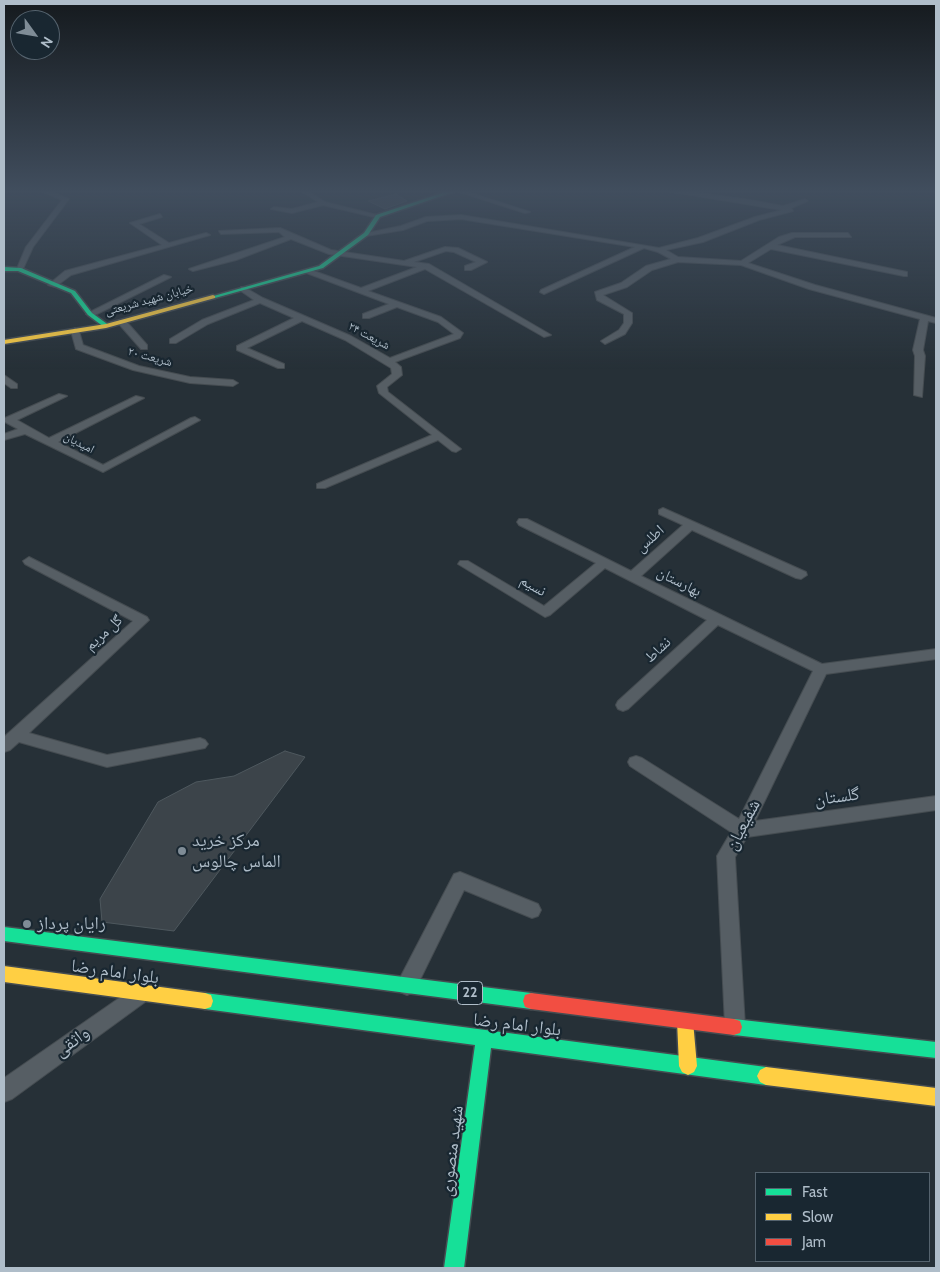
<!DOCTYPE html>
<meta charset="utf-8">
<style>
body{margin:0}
#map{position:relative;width:940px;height:1272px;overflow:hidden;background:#263037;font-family:Cabin,sans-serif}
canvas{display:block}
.frame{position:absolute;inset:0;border:5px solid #afbdc9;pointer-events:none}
.legend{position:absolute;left:755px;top:1172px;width:175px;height:90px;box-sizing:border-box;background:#192731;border:1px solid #55636e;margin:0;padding:6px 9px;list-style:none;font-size:15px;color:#afbdc9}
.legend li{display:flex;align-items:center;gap:10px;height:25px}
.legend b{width:25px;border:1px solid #55636e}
.north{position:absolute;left:10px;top:10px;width:50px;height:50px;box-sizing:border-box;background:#192731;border:1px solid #55636e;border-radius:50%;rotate:122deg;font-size:14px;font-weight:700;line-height:20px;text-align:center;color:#afbdc9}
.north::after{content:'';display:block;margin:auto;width:18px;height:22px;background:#7f8c96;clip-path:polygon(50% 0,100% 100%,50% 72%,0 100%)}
</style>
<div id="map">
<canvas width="940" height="1272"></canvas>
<div class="frame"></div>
<ul class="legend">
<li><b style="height:6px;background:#16e098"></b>Fast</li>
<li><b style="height:6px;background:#ffcf43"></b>Slow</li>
<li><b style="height:6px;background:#f24e42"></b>Jam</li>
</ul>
<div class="north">N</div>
</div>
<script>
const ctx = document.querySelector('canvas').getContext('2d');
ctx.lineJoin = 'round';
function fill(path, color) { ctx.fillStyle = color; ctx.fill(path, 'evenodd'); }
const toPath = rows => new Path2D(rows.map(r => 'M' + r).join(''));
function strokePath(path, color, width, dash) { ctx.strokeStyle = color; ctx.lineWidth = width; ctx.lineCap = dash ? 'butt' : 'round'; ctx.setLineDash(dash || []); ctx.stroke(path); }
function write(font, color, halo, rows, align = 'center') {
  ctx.font = font + ' Cabin,"Noto Naskh Arabic",sans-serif'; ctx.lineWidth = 4.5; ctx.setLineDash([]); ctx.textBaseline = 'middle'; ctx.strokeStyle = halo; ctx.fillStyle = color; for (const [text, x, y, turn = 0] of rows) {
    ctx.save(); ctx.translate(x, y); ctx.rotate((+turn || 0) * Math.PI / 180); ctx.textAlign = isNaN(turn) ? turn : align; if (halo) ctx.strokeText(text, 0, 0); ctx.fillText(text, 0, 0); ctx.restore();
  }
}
const building = toPath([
 [396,194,407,201,385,209,368,201,396,194],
 [285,751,305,757,174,931,102,922,100,899,158,802,196,782,234,776,285,751]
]);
fill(building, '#3c444a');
strokePath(building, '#4e585e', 1);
const street = toPath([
 [41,191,49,191,69,199,33,247,22,271,16,271,26,247,62,200,41,191],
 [301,191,308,191,325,202,381,216,378,218,323,205,292,213,271,209,274,207,292,209,318,202,301,191],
 [456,191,465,191,530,212,525,213,456,191],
 [666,191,682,191,745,199,783,206,805,199,808,201,791,208,793,211,759,220,703,242,666,250,678,257,741,261,779,237,792,233,848,233,851,237,795,237,777,245,907,272,907,276,904,276,771,249,748,263,815,285,936,318,936,323,928,321,923,350,925,356,922,397,914,395,915,356,913,350,920,319,809,289,741,265,678,262,652,270,627,287,603,295,632,313,632,323,625,334,605,344,601,341,619,330,624,323,624,314,597,300,595,292,621,283,646,266,671,259,658,252,644,248,544,294,540,292,541,290,635,247,461,219,427,221,403,230,366,236,362,234,401,226,426,217,461,215,659,248,698,238,755,217,782,210,666,191],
 [160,214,162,217,139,224,169,243,206,233,210,235,71,275,55,287,48,285,65,271,162,245,130,223,160,214],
 [280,228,331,250,404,261,445,247,458,248,487,262,471,270,465,270,465,266,476,262,454,252,446,251,414,262,429,264,551,335,544,337,425,269,368,291,441,317,463,333,460,338,395,362,401,367,402,375,387,387,388,392,461,449,456,452,452,451,438,440,325,488,317,488,317,484,432,435,379,393,377,386,392,374,391,368,345,340,302,321,247,348,284,364,284,368,278,368,237,350,237,346,294,318,260,303,208,324,176,343,170,343,170,339,202,320,254,300,241,291,241,287,244,287,263,298,351,336,390,358,454,334,438,322,397,307,369,318,363,318,363,314,389,304,304,272,311,270,361,288,417,267,329,254,291,239,236,260,193,271,189,269,285,237,279,232,221,234,219,231,280,228],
 [164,275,171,277,93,316,86,314,164,275],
 [119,320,125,320,147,345,147,349,141,349,119,324,119,320],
 [75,328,79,331,83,345,139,366,190,377,233,380,238,383,233,386,190,383,133,370,76,349,71,331,75,328],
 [4,375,17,384,17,388,11,388,4,383,4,375],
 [59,394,67,396,17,420,49,438,136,396,144,398,58,442,103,465,191,418,195,417,200,420,103,472,25,434,4,440,4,434,18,429,5,422,5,418,59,394],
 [663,508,806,572,807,575,801,579,796,578,692,530,641,576,822,664,936,649,936,659,826,674,755,821,936,796,936,810,747,837,735,857,745,1026,742,1033,735,1036,728,1033,725,1026,717,856,731,832,630,766,628,762,630,758,636,756,642,758,739,819,813,671,718,625,628,709,623,711,618,709,616,705,618,701,707,620,605,568,550,615,545,617,458,564,460,561,468,561,544,606,596,563,519,525,517,522,519,519,527,519,631,571,683,525,659,514,659,510,663,508],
 [29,557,147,617,149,620,29,733,107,755,200,738,205,740,208,744,205,748,107,767,19,742,10,750,4,752,4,737,133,621,25,564,23,561,29,557],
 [460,872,538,904,541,910,538,916,532,918,464,890,414,992,407,995,400,992,397,985,400,978,454,874,460,872],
 [138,985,145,988,148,995,145,1002,12,1099,4,1102,4,1078,138,985]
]);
const fast = toPath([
 [448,191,456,191,380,217,368,235,323,268,215,298,210,297,319,266,364,233,376,215,448,191],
 [4,267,21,268,75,291,92,313,110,326,104,327,88,315,71,293,18,271,4,271,4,267],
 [4,927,531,993,537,995,539,1001,537,1007,531,1009,4,941,4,927],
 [205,993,766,1067,772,1070,775,1076,772,1082,766,1085,491,1048,464,1268,444,1268,475,1045,205,1009,199,1007,197,1001,199,995,205,993],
 [734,1019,936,1042,936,1058,734,1035,728,1033,726,1027,728,1021,734,1019]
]);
const slow = toPath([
 [213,295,215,296,215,298,106,328,4,344,4,340,106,324,213,295],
 [4,966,205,993,211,995,213,1001,211,1007,205,1009,4,982,4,966],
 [685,1013,691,1015,693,1021,697,1066,694,1072,688,1075,682,1072,679,1066,677,1021,679,1015,685,1013],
 [766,1067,936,1088,936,1106,766,1085,760,1082,757,1076,760,1070,766,1067]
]);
const jam = toPath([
 [531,993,734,1019,740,1021,742,1027,740,1033,734,1035,531,1009,525,1007,523,1001,525,995,531,993]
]);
strokePath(street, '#454c51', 2);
strokePath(fast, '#454c51', 3);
strokePath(slow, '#454c51', 3);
strokePath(jam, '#454c51', 3);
fill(street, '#565e64');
fill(fast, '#16e098');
fill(slow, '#ffcf43');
fill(jam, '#f24e42');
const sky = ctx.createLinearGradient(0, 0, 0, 369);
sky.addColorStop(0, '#151a1e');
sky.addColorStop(0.52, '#414e5e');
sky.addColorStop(1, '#414e5e00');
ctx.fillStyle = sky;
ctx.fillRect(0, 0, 940, 369);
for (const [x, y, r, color] of [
 [182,851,5,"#7f8c96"],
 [27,924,5,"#7f8c96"]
]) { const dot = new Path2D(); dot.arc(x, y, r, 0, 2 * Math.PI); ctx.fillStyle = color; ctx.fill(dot); strokePath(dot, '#192731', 2); }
write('12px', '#afbdc9', '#192731', [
 ["خیابان شهید شریعتی",149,300,-15],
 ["شریعت ۲۴",369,336,28],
 ["شریعت ۲۰",150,357,15],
 ["امیدیان",79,443,27]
]);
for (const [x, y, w] of [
 [470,993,25]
]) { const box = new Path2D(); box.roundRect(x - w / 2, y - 11.5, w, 23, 4); ctx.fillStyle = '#192731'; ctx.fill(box); strokePath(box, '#afbdc9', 1); }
write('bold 14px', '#afbdc9', null, [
 ["22",470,993]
]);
write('15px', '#afbdc9', '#192731', [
 ["اطلس",650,539,-42],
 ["بهارستان",679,582,27],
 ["نسیم",533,586,30],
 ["گل مریم",104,633,-42],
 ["نشاط",658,650,-43]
]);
write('18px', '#afbdc9', '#192731', [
 ["گلستان",837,797,-8],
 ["شفیعیان",743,825,-62],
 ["بلوار امام رضا",115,972,8],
 ["بلوار امام رضا",517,1025,7],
 ["واثقی",72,1042,-36],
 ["شهید منصوری",452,1151,-83]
]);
write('18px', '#afbdc9', '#192731', [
 ["مرکز خرید",192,841],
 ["الماس چالوس",192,862],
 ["رایان پرداز",37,924]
], 'left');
</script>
